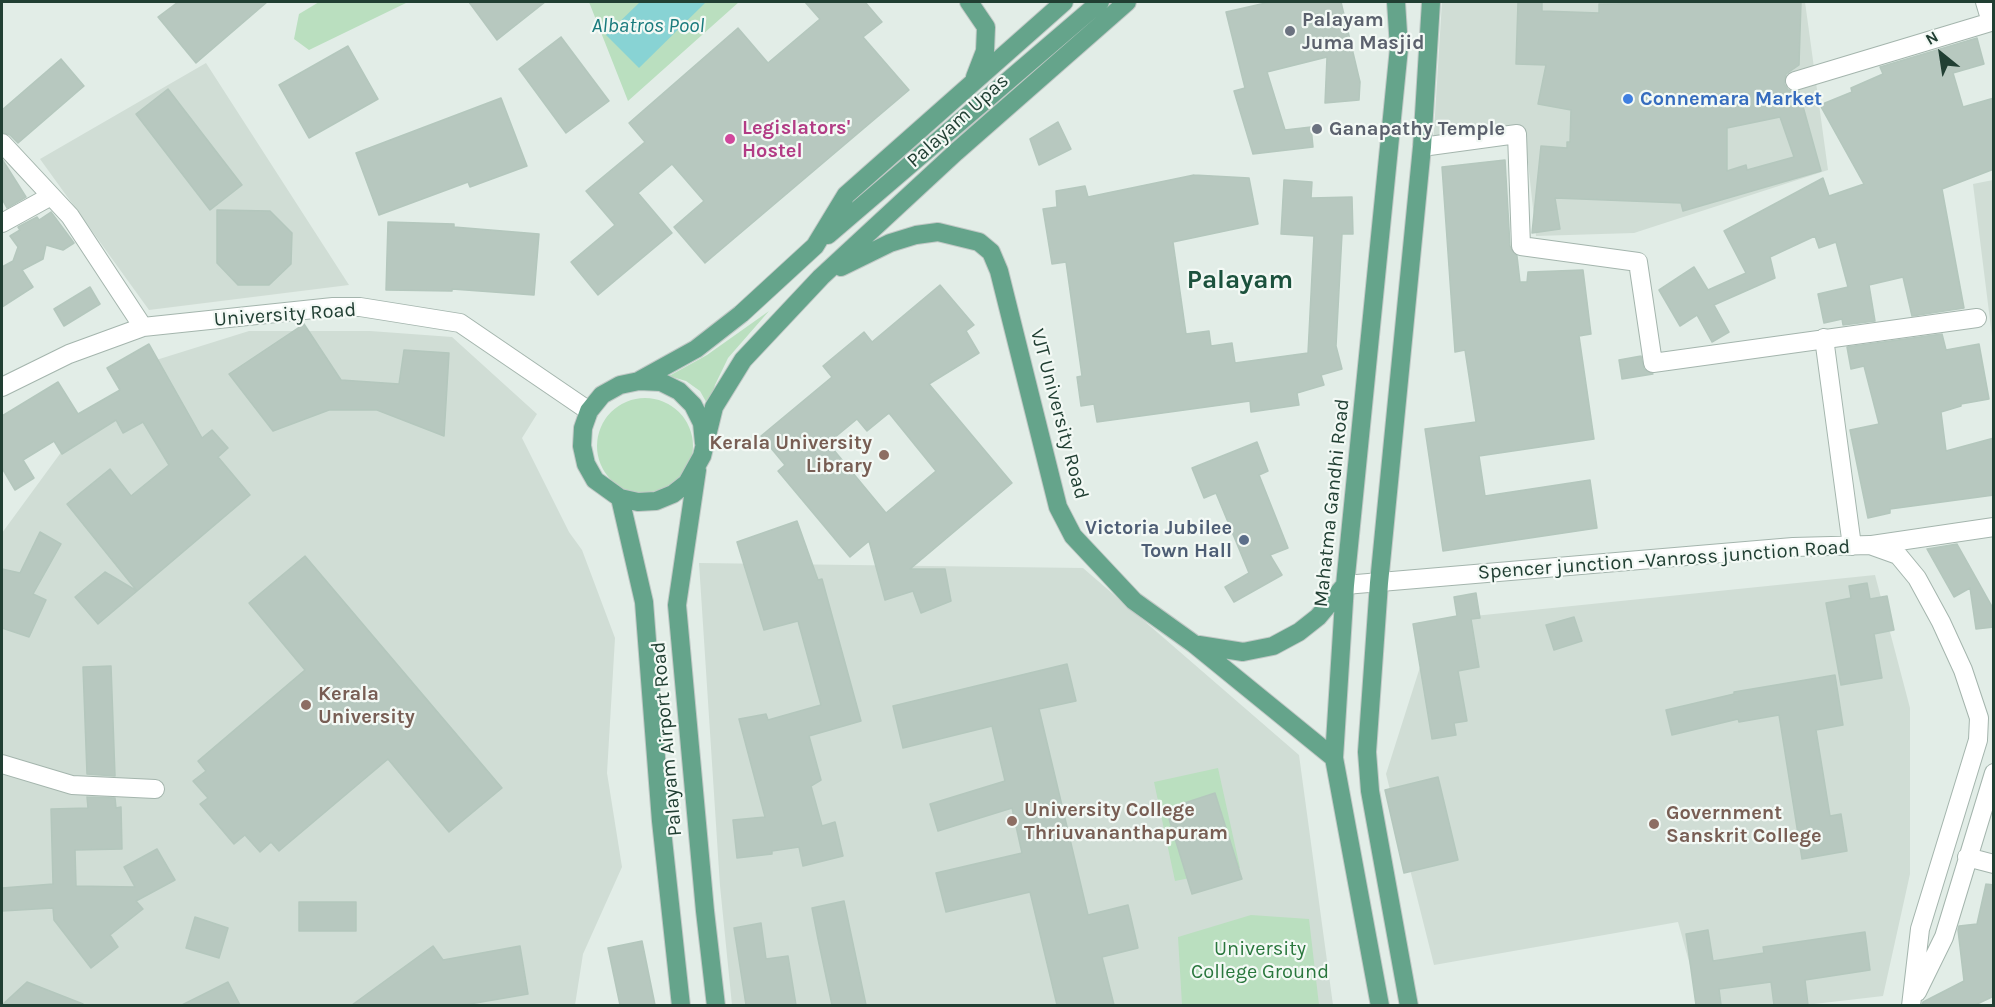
<!DOCTYPE html>
<style>
body{margin:0}
#map{position:relative;width:1995px;height:1007px;overflow:hidden;background:#e2ede7;font-family:Karla,sans-serif}
canvas{display:block}
.frame{position:absolute;inset:0;border:3px solid #213f33;pointer-events:none}
.north{position:absolute;left:1911px;top:24px;width:60px;height:60px;-webkit-text-stroke:4px #f3f9f5;paint-order:stroke;rotate:330deg;font-size:16px;font-weight:700;line-height:24px;text-align:center;color:#213f33}
.north::after{content:'';display:block;margin:auto;width:21px;height:27px;background:#213f33;clip-path:polygon(50% 0,100% 100%,50% 72%,0 100%)}
</style>
<div id="map">
<canvas width="1995" height="1007"></canvas>
<div class="frame"></div>
<div class="north">N</div>
</div>
<script>
const ctx = document.querySelector('canvas').getContext('2d');
ctx.lineJoin = 'round';
function fill(path, color) { ctx.fillStyle = color; ctx.fill(path, 'evenodd'); }
const toPath = rows => new Path2D(rows.map(r => 'M' + r).join(''));
function strokePath(path, color, width, dash) { ctx.strokeStyle = color; ctx.lineWidth = width; ctx.lineCap = dash ? 'butt' : 'round'; ctx.setLineDash(dash || []); ctx.stroke(path); }
function write(font, color, halo, rows, align = 'center') {
  ctx.font = font + ' Karla,sans-serif'; ctx.lineWidth = 4.5; ctx.setLineDash([]); ctx.textBaseline = 'middle'; ctx.strokeStyle = halo; ctx.fillStyle = color; for (const [text, x, y, turn = 0] of rows) {
    ctx.save(); ctx.translate(x, y); ctx.rotate((+turn || 0) * Math.PI / 180); ctx.textAlign = isNaN(turn) ? turn : align; if (halo) ctx.strokeText(text, 0, 0); ctx.fillText(text, 0, 0); ctx.restore();
  }
}
fill(toPath([
 [1442,2,1805,2,1828,170,1634,233,1536,236,1526,144,1433,147],
 [206,63,349,285,149,310,40,159],
 [1993,180,1994,180,1993,344,1973,184],
 [249,331,370,331,452,337,537,414,522,438,569,532,582,550,615,638,607,773,622,867,583,954,575,1005,2,1006,2,533,62,451,153,361],
 [699,563,1083,568,1299,755,1333,1005,732,1005,720,886],
 [1875,575,1910,708,1910,874,1883,996,1797,1006,1701,1005,1678,922,1434,965,1386,774,1435,620]
]), '#d0ddd5');
fill(toPath([
 [319,2,408,2,309,50,294,39,299,14],
 [589,2,739,2,628,101],
 [769,311,728,358,715,385,709,407,700,391,686,381,669,376,707,355],
 '597 446a48 48 0 1 1 96 0a48 48 0 1 1-96 0Z',
 [1218,768,1240,868,1175,881,1154,782],
 [1251,915,1309,919,1319,1005,1182,1005,1178,937]
]), '#badfbf');
fill(toPath([
 [640,2,706,2,639,68,606,35]
]), '#88d3d4');
const building = toPath([
 [178,2,267,2,196,63,158,17,178,2],
 [469,2,545,2,497,40,469,2],
 [805,2,865,2,882,22,863,37,909,90,705,263,674,227,704,201,672,164,638,193,672,233,598,295,571,262,615,225,586,191,645,142,629,123,738,28,768,63,820,19,805,2],
 [1270,2,1341,2,1360,82,1359,100,1325,103,1327,57,1267,72,1285,130,1311,127,1313,147,1253,154,1234,91,1245,88,1226,12,1270,2],
 [1518,2,1542,2,1542,11,1599,13,1599,4,1801,2,1799,65,1786,74,1784,84,1788,90,1799,92,1821,171,1683,211,1681,203,1555,198,1560,229,1532,233,1541,146,1567,148,1567,142,1570,142,1571,110,1538,104,1546,65,1516,64,1518,2],
 [1780,117,1794,157,1747,170,1746,165,1727,171,1727,128,1780,117],
 [561,37,609,101,566,133,519,69,561,37],
 [1977,38,1984,64,1953,73,1963,107,1994,98,1994,169,1942,189,1964,308,1912,316,1903,277,1869,285,1875,321,1843,325,1842,319,1824,323,1818,294,1848,287,1836,242,1819,248,1815,236,1770,257,1775,278,1714,305,1729,332,1712,342,1697,315,1680,326,1659,290,1694,267,1708,290,1746,273,1724,231,1823,178,1829,196,1864,184,1820,105,1852,92,1851,88,1883,74,1880,67,1977,38],
 [348,46,378,99,309,138,279,85,348,46],
 [61,59,84,86,18,143,10,135,2,132,2,110,61,59],
 [168,89,242,185,210,210,136,114,168,89],
 [501,98,527,166,470,187,468,182,379,215,356,153,501,98],
 [1058,122,1071,149,1039,165,1030,139,1058,122],
 [2,159,26,197,7,208,2,199,2,159],
 [1505,160,1510,246,1517,256,1520,282,1527,282,1528,272,1583,270,1591,334,1579,336,1594,439,1479,456,1485,496,1590,480,1597,528,1443,551,1425,429,1476,422,1465,350,1455,352,1442,167,1505,160],
 [1194,175,1249,178,1258,224,1173,242,1186,334,1209,331,1211,346,1232,343,1235,363,1308,353,1314,236,1281,234,1284,180,1312,182,1311,198,1352,197,1353,234,1342,234,1336,346,1342,369,1321,375,1324,385,1297,393,1299,405,1251,412,1250,401,1097,422,1094,404,1081,406,1077,377,1082,376,1066,262,1052,264,1043,209,1057,207,1056,191,1085,186,1088,197,1194,175],
 [217,210,270,211,292,233,291,264,269,285,238,285,217,263,217,210],
 [51,212,74,243,63,250,46,245,43,259,22,270,33,287,2,307,2,267,13,261,18,247,10,236,20,230,18,227,37,217,39,220,51,212],
 [388,222,454,224,454,227,539,234,534,295,452,289,452,291,386,290,388,222],
 [940,285,974,325,966,331,979,353,929,384,1012,483,910,569,945,569,951,601,921,613,913,591,885,600,869,541,850,557,778,471,785,465,761,436,832,377,823,366,864,332,872,342,940,285],
 [889,413,936,471,886,513,828,443,857,419,867,431,889,413],
 [90,287,100,304,64,326,54,309,90,287],
 [304,324,341,380,399,384,404,350,449,353,444,436,377,410,329,410,273,431,229,374,304,324],
 [1942,334,1946,350,1979,344,1989,399,1961,404,1961,406,1941,412,1946,451,1994,438,1994,495,1890,509,1890,513,1868,518,1850,430,1879,424,1864,366,1851,369,1847,347,1942,334],
 [149,344,202,438,212,430,228,448,218,457,250,495,137,591,67,504,110,469,131,496,169,465,143,422,123,433,116,420,62,454,54,441,23,460,34,478,15,490,2,468,2,416,58,382,78,414,120,390,107,368,149,344],
 [1641,356,1644,369,1653,374,1622,379,1619,360,1641,356],
 [1257,442,1268,471,1259,475,1288,548,1270,555,1282,575,1234,602,1225,587,1249,573,1216,493,1204,498,1192,468,1257,442],
 [797,521,818,580,822,579,861,721,809,736,821,780,811,786,822,826,835,822,843,856,803,866,799,847,772,851,772,854,737,858,733,820,765,817,739,719,766,714,768,720,821,705,798,621,764,630,737,542,797,521],
 [40,532,61,544,33,594,46,600,29,637,2,628,2,569,20,573,40,532],
 [1957,544,1994,610,1994,627,1976,629,1970,588,1954,597,1927,549,1957,544],
 [305,556,502,788,449,832,388,759,279,851,271,842,260,852,245,835,234,844,200,804,208,798,193,781,206,771,198,761,305,670,249,603,305,556],
 [105,572,137,591,98,624,75,597,105,572],
 [1867,583,1870,599,1887,596,1894,630,1874,634,1882,678,1841,685,1826,603,1851,598,1849,586,1867,583],
 [1476,593,1480,618,1471,619,1479,667,1458,671,1467,721,1454,723,1456,735,1432,739,1413,624,1457,616,1454,597,1476,593],
 [1574,617,1582,641,1554,650,1546,625,1574,617],
 [1067,664,1076,701,1039,709,1088,915,1128,905,1138,948,1102,957,1114,1005,1057,1005,1030,892,946,912,936,873,1022,853,1012,808,938,831,930,804,1005,781,992,726,903,748,893,706,1067,664],
 [111,666,115,776,87,774,83,667,111,666],
 [1835,675,1843,725,1816,730,1830,816,1841,814,1847,851,1802,859,1779,715,1739,722,1738,719,1672,735,1666,710,1734,694,1734,692,1835,675],
 [1438,777,1458,860,1404,873,1385,790,1438,777],
 [1215,793,1242,879,1192,894,1166,809,1215,793],
 [87,797,115,798,116,808,121,807,122,849,75,850,76,886,135,887,124,867,157,849,175,880,136,901,143,909,110,935,118,947,91,968,54,920,53,908,2,911,2,888,53,884,51,809,88,808,87,797],
 [1986,884,1994,885,1994,996,1975,1005,1922,1005,1923,1002,1964,981,1958,930,1959,926,1977,924,1986,884],
 [844,901,866,1005,832,1005,818,939,812,908,844,901],
 [299,902,356,902,356,931,299,931,299,902],
 [195,917,228,928,219,958,186,948,195,917],
 [761,923,766,959,788,956,796,1005,746,1005,734,928,761,923],
 [1708,930,1713,961,1764,953,1763,947,1865,932,1870,970,1805,980,1808,1005,1774,1005,1771,982,1719,989,1721,1005,1696,1005,1686,934,1708,930],
 [642,941,655,1005,620,1005,608,948,642,941],
 [433,946,443,960,520,946,528,994,464,1005,352,1005,433,946],
 [27,982,83,1004,83,1005,2,1005,27,982],
 [228,982,240,1005,182,1005,228,982]
]);
fill(building, '#b7c8bf');
strokePath(building, '#b4c7bd', 1.5);
const minor = toPath([
 [1795,81,1991,22,1985,2],
 [2,143,70,216,143,327],
 [1422,147,1517,134,1521,246,1638,262,1653,363,1977,318],
 [2,223,51,196],
 [1824,338,1852,546],
 [2,387,69,354,143,327,333,307,360,307,460,323,589,411],
 [1872,545,1994,527],
 [1345,585,1793,547,1870,545,1898,555,1917,578,1941,622,1963,670,1979,718,1978,740,1920,929,1911,1006],
 [2,764,72,785,155,789],
 [1967,857,1994,864],
 [1917,992,1944,937,1994,773]
]);
const major = toPath([
 [969,2,986,27,985,51,975,77],
 [828,235,1100,2],
 [841,267,890,243,916,235,938,232,979,242,991,252,999,271,1058,507,1073,536,1134,601,1194,644,1334,758],
 [640,380,696,349,741,314,815,246,846,195,1064,2],
 [704,443,702,423,693,405,679,391,661,382,639,381,620,385,602,395,589,411,583,428,582,446,586,464,595,480,620,498,638,502,656,501,673,494,687,483,702,456,714,407,743,360,821,277,956,152,1127,2],
 [697,470,677,605,705,911,716,1006],
 [620,498,644,602,661,821,681,1006],
 [1199,645,1243,652,1273,646,1299,632,1318,617,1345,585],
 [1380,1006,1334,758,1345,585,1399,48,1396,2],
 [1409,1006,1370,791,1367,752,1379,583,1422,147,1431,2]
]);
strokePath(minor, '#a4b5ad', 20);
strokePath(major, '#c1c9c6', 20);
strokePath(minor, '#fff', 18);
strokePath(major, '#65a48b', 18);
for (const [x, y, r, color] of [
 [1290,31,6,"#6b7280"],
 [1628,99,6,"#3f7fe0"],
 [1317,129,6,"#6b7280"],
 [730,139,6,"#d1479c"],
 [884,455,6,"#8d6e63"],
 [1244,540,6,"#5c6f8a"],
 [306,705,6,"#8d6e63"],
 [1012,821,6,"#8d6e63"],
 [1654,824,6,"#8d6e63"]
]) { const dot = new Path2D(); dot.arc(x, y, r, 0, 2 * Math.PI); ctx.fillStyle = color; ctx.fill(dot); strokePath(dot, '#f3f9f5', 2); }
write('bold 20px', '#5b616d', '#f3f9f5', [
 ["Palayam",1302,20],
 ["Juma Masjid",1302,43],
 ["Ganapathy Temple",1329,129]
], 'left');
write('bold 20px', '#366cbe', '#f3f9f5', [
 ["Connemara Market",1640,99]
], 'left');
write('20px', '#213f33', '#f3f9f5', [
 ["Palayam Upas",958,121,-42],
 ["University Road",285,315,-4],
 ["VJT University Road",1059,414,75],
 ["Mahatma Gandhi Road",1332,503,-84],
 ["Spencer junction -Vanross junction Road",1664,560,-4],
 ["Palayam Airport Road",667,739,-95]
]);
write('bold 20px', '#b23c85', '#f3f9f5', [
 ["Legislators'",742,128],
 ["Hostel",742,151]
], 'left');
write('bold 20px', '#785e54', '#f3f9f5', [
 ["Kerala University",872,443,"right"],
 ["Library",872,466,"right"],
 ["Kerala",318,694],
 ["University",318,717],
 ["University College",1024,810],
 ["Thriuvananthapuram",1024,833],
 ["Government",1666,813],
 ["Sanskrit College",1666,836]
], 'left');
write('bold 20px', '#4e5e75', '#f3f9f5', [
 ["Victoria Jubilee",1232,528],
 ["Town Hall",1232,551]
], 'right');
write('20px', '#2a773d', '#f3f9f5', [
 ["University",1260,949],
 ["College Ground",1260,972]
]);
write('italic 21px', '#197b7d', '#f3f9f5', [
 ["Albatros Pool",648,26]
]);
write('bold 26px', '#1c523d', '#f3f9f5', [
 ["Palayam",1240,281]
]);
</script>
